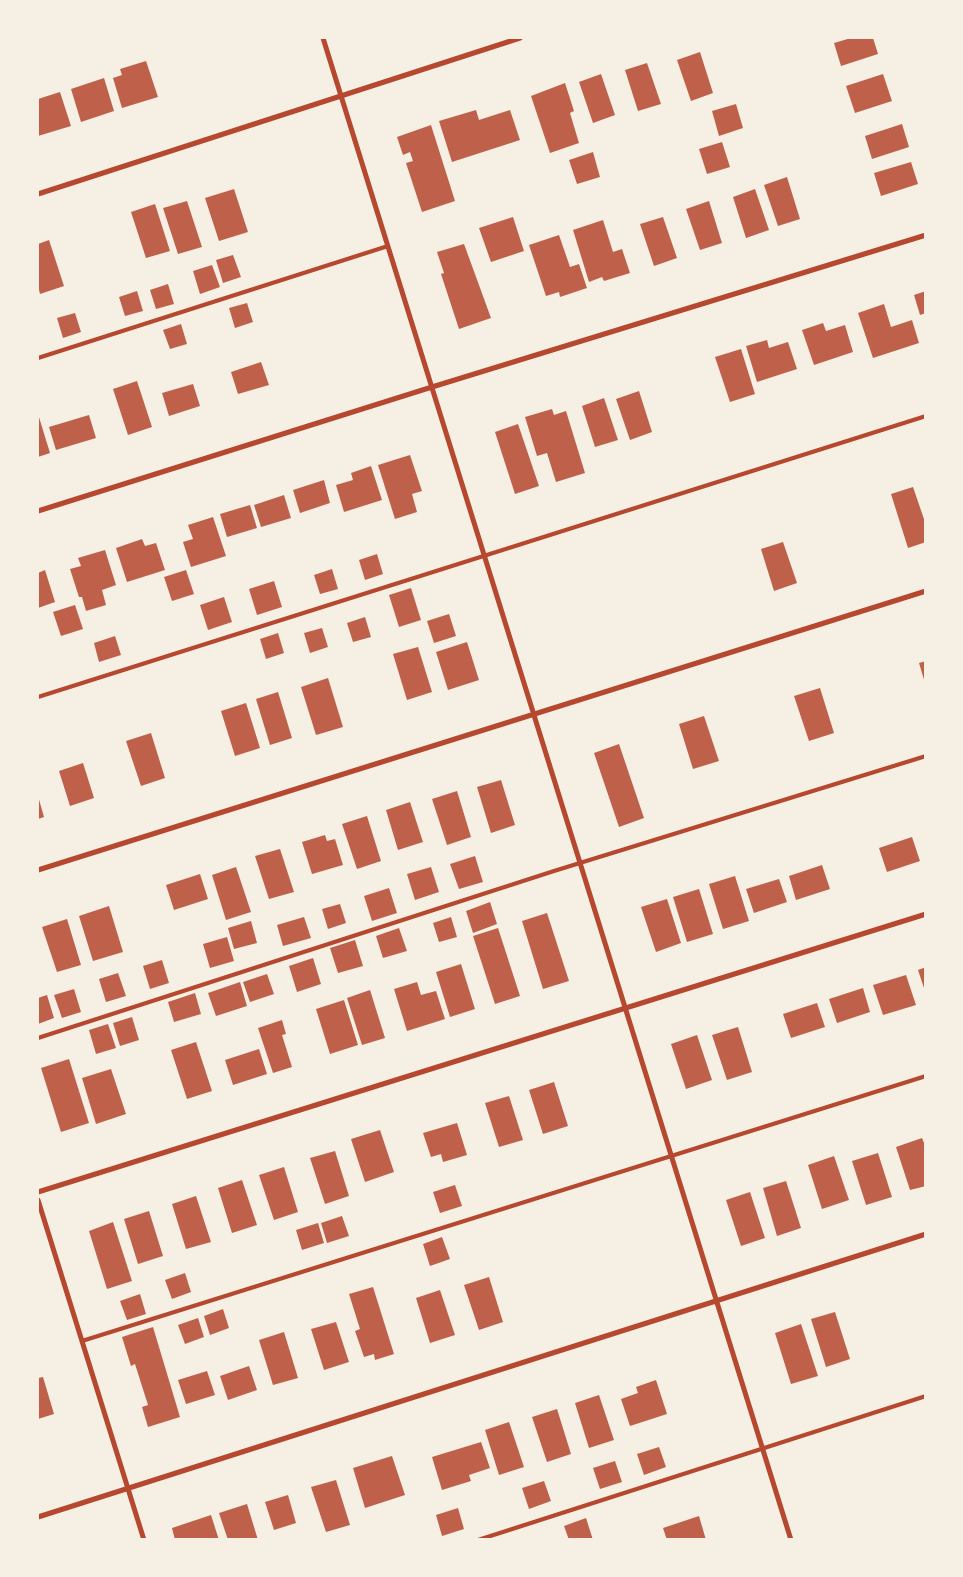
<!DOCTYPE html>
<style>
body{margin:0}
#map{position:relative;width:963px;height:1577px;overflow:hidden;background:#f6efe4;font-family:Lora,serif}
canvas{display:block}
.frame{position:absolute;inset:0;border:39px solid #f6efe4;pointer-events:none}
</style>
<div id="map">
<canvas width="963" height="1577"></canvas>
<div class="frame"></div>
</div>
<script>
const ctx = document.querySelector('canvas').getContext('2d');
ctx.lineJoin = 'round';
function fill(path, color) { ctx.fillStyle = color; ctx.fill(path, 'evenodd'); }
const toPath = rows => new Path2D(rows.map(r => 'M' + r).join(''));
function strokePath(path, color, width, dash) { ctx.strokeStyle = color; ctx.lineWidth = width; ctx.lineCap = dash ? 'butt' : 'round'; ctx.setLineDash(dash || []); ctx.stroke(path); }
fill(toPath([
 [851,38,873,38,878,54,841,66,834,43],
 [700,52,713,93,691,101,677,60],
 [146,61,158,97,122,108,113,78,122,75,120,69],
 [647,63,661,104,638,111,625,70],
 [601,74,615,115,593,123,579,82],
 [883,74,892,101,855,113,846,86],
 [104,78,114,111,81,122,71,89],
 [565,83,574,111,570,113,579,143,550,153,531,96],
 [60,92,71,126,38,136,38,99],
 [736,104,743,128,719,136,712,111],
 [476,110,479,120,510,110,520,140,452,162,439,121],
 [902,124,909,147,872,159,865,136],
 [431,125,455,201,422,212,406,163,413,161,410,152,403,155,397,137],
 [722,142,730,167,707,174,699,149],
 [593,152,600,177,577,184,569,160],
 [911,162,918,184,881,196,874,173],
 [787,177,800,219,778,226,764,185],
 [234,189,248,232,219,241,205,198],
 [755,189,769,230,746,238,733,197],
 [187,201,202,247,178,254,163,208],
 [709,201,722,243,700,250,686,209],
 [155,204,170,251,146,258,131,212],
 [513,217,524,251,491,262,479,228],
 [663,217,677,258,654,266,640,224],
 [603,220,613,252,622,249,630,273,604,281,602,277,589,282,573,230],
 [559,235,570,267,579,264,587,288,560,297,559,292,546,296,529,245],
 [49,240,64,286,40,294,38,286,38,244],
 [464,244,491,318,459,329,441,274,444,273,437,252],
 [233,255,241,277,223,283,216,260],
 [212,265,220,287,200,294,193,271],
 [168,284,174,304,156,309,150,290],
 [137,291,143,311,125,316,119,297],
 [926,291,926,313,920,315,914,295],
 [247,303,253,322,235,328,229,308],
 [884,304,891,327,912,320,919,343,873,358,858,313],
 [75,313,81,332,63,338,57,318],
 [823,323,826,331,845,325,853,352,814,365,802,330],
 [181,324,187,344,170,349,163,330],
 [767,340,769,348,788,342,797,369,757,382,746,346],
 [741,349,755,394,730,402,715,357],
 [261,362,269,385,238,394,231,372],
 [137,381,152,427,128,435,113,389],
 [193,384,200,406,169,416,162,393],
 [639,391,652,432,630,440,616,399],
 [604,398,618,440,595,447,582,406],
 [552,409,554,415,566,411,585,473,556,482,547,453,537,456,525,417],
 [38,414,50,453,38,457],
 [89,415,96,438,56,450,49,427],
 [518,424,539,486,515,494,495,432],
 [410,455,422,491,412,494,417,512,395,519,378,465],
 [371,466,382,500,344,512,336,485,353,480,351,473],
 [324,480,330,503,300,513,293,490],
 [913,487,926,525,926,542,908,548,891,494],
 [284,495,291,518,261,527,254,505],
 [250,505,257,528,227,537,220,514],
 [213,517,226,556,191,567,183,542,193,539,188,525],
 [142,539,145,546,156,543,165,570,127,582,116,548],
 [783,542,797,583,774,591,761,549],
 [105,550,116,585,102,590,106,605,86,611,82,597,79,597,70,569,81,566,78,558],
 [377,554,383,574,365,580,359,560],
 [332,569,338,589,320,594,314,575],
 [45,570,55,602,38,608,38,573],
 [186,570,194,594,172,601,164,577],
 [274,581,282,607,257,615,249,589],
 [411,588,421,620,399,627,389,595],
 [224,597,232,622,208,630,200,605],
 [75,605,83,629,61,636,53,612],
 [449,614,456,636,434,643,427,621],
 [365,617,371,637,353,642,347,623],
 [322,628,328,647,310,653,304,633],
 [278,633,284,653,266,659,260,639],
 [115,636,121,655,99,662,94,643],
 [467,642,479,680,448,690,436,652],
 [418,647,432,692,407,700,393,654],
 [926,661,926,683,925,683,919,663],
 [328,678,343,727,316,735,301,687],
 [820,688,834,733,809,741,794,696],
 [278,692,292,738,270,745,256,699],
 [246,703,260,748,235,756,221,711],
 [704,716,719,761,693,769,679,724],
 [151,733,165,778,141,786,126,741],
 [619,744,644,818,619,827,594,753],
 [83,763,94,798,70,806,59,771],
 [501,780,515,825,491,833,477,787],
 [457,791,471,837,447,845,432,799],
 [38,796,44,817,38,819],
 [410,802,423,842,398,850,386,810],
 [367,816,381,861,357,869,342,824],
 [325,835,327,841,335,839,343,865,312,874,302,842],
 [912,837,920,861,887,872,879,848],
 [280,849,294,892,269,899,255,856],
 [475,856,483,882,459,889,450,864],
 [822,865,830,889,796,900,789,876],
 [236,867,251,912,226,920,212,875],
 [431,867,439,892,415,900,407,874],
 [200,874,208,899,174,910,166,885],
 [735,876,749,921,723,929,709,884],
 [779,879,787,902,754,913,746,889],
 [389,888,397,913,372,921,364,896],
 [699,889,713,934,687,942,673,897],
 [667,899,681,943,656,952,641,907],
 [490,902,497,924,473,933,466,911],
 [340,904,346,923,328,929,322,909],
 [109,906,123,952,93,961,79,916],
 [547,913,569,981,543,989,522,921],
 [304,917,311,938,283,946,277,925],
 [451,917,457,937,439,942,433,923],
 [67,919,81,965,57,972,42,927],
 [251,921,257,943,234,949,228,928],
 [399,928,407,951,383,958,376,936],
 [498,928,520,996,495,1004,473,936],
 [227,937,234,961,210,968,203,944],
 [355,940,363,966,338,973,330,948],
 [313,958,321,984,297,992,289,966],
 [162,960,169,983,150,989,143,966],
 [461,964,475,1009,450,1017,436,972],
 [926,967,926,991,925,991,918,970],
 [118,973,126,996,106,1002,99,979],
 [267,974,274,994,250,1002,243,982],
 [906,975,916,1005,883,1015,873,985],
 [240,982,247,1006,216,1016,208,993],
 [417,982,421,995,436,991,445,1019,407,1031,394,989],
 [863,988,870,1012,837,1023,829,999],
 [74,989,81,1012,62,1018,54,995],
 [370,990,385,1038,362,1045,347,998],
 [195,993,201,1014,174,1022,168,1002],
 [47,995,54,1018,38,1024,38,998],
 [344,1000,358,1045,330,1054,316,1009],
 [817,1003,825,1027,791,1038,783,1014],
 [132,1017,139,1040,120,1046,113,1023],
 [282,1020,286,1034,282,1035,292,1067,273,1073,258,1028],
 [108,1024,116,1048,96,1054,89,1030],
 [738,1027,752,1072,727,1080,712,1035],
 [697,1035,712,1080,686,1089,671,1044],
 [196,1042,212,1091,187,1099,171,1050],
 [259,1049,267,1074,233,1085,225,1060],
 [69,1059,89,1123,61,1132,41,1068],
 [111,1069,126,1114,96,1124,82,1078],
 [554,1082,568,1126,543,1134,529,1090],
 [509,1096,523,1140,499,1147,485,1103],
 [457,1123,467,1155,443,1162,441,1154,431,1157,423,1133],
 [380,1130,394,1172,365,1182,351,1139],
 [922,1138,926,1148,926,1186,910,1190,896,1147],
 [335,1151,349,1196,325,1204,310,1158],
 [878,1153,892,1197,866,1205,852,1161],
 [834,1156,849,1200,822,1209,808,1165],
 [284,1167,298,1212,274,1220,259,1175],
 [242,1180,257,1225,232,1233,218,1188],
 [786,1181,801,1228,777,1236,763,1188],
 [455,1185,462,1206,440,1213,433,1192],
 [750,1192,765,1238,741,1246,726,1200],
 [196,1196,211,1242,186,1249,172,1204],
 [149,1211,163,1256,138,1264,124,1219],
 [342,1216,349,1236,327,1243,321,1223],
 [113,1222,132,1281,107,1289,89,1231],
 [318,1223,324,1243,302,1250,296,1230],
 [442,1237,450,1259,430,1266,423,1244],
 [185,1273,191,1292,172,1299,165,1280],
 [489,1277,503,1322,479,1330,464,1285],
 [373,1287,394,1354,375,1360,374,1354,364,1357,355,1331,360,1329,349,1294],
 [440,1290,455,1335,430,1343,416,1298],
 [140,1294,146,1314,127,1320,120,1301],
 [223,1309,229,1328,210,1335,204,1316],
 [835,1312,850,1359,826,1367,811,1319],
 [198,1318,204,1337,185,1344,178,1325],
 [336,1322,349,1362,324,1370,311,1329],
 [801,1324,818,1376,791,1384,775,1333],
 [153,1327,180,1417,148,1427,142,1407,148,1405,135,1364,131,1366,122,1337],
 [284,1332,298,1378,273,1385,259,1340],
 [249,1366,257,1390,228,1400,220,1376],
 [207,1371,215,1395,186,1404,178,1380],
 [43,1377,54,1414,38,1419,38,1378],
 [656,1380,667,1414,630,1426,621,1399,638,1393,636,1387],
 [599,1395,614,1440,589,1448,575,1403],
 [557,1409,571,1454,547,1462,532,1417],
 [509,1422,524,1467,499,1475,485,1430],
 [481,1442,490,1468,469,1475,471,1481,442,1490,432,1457],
 [659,1447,666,1467,644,1475,637,1454],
 [392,1456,405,1495,365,1508,353,1468],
 [615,1461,622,1482,600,1489,593,1468],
 [336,1480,350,1525,326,1532,311,1487],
 [544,1481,551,1501,529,1509,522,1488],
 [288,1495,296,1523,274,1530,265,1502],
 [247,1504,258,1540,228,1540,219,1513],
 [458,1508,464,1529,442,1536,436,1515],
 [211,1515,219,1540,175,1540,172,1528],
 [699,1516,706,1540,667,1540,663,1528],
 [586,1518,593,1540,569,1540,564,1526]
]), '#bf614a');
strokePath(toPath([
 [38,358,388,246],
 [38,697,926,416],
 [38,1038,554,871,926,756],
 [82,1341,926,1076],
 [478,1540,926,1396]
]), '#b5482f', 4);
strokePath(toPath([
 [323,38,791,1540],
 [38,194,520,38],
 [38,511,432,387,926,235],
 [38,870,926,591],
 [38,1192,926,914],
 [38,1200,144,1540],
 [38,1517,926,1234]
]), '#b5482f', 5);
</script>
